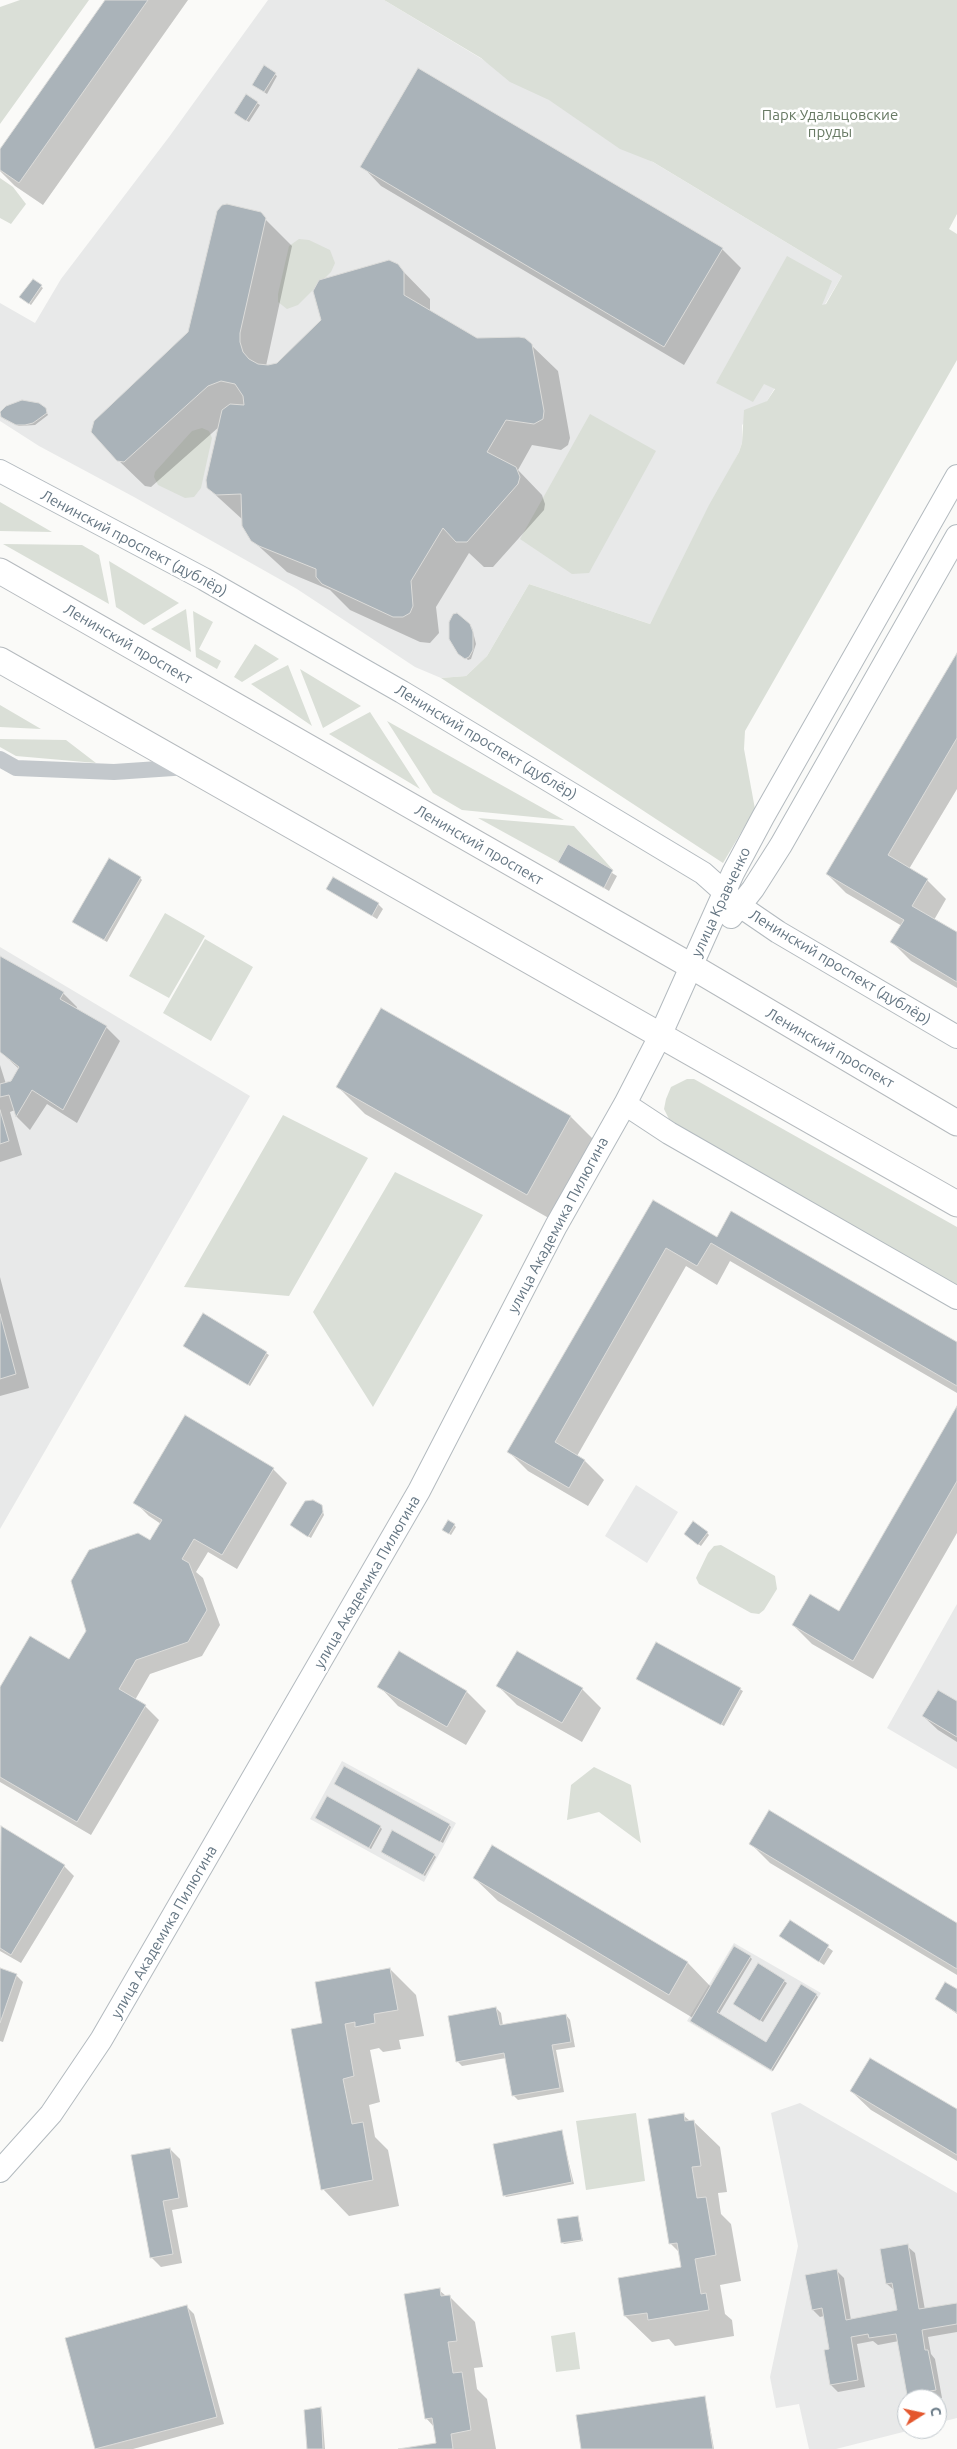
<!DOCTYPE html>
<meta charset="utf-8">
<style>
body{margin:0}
#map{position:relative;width:957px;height:2449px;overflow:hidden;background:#fafaf8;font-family:Ubuntu,sans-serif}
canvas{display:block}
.north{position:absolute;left:897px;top:2389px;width:50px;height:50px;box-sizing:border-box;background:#fff;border:1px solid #c1c8cd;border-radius:50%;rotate:80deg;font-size:14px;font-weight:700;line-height:20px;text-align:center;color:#657683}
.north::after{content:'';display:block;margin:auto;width:18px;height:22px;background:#e4572e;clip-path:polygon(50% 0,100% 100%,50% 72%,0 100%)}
</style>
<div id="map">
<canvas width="957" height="2449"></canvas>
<div class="north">С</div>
</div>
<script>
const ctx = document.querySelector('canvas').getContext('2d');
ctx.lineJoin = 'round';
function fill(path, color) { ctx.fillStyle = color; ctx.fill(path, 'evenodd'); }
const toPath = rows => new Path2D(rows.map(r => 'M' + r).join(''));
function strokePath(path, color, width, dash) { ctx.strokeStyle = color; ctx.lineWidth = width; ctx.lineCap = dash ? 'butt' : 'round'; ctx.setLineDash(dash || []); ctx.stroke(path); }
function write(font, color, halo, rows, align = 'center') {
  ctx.font = font + ' Ubuntu,sans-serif'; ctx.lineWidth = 5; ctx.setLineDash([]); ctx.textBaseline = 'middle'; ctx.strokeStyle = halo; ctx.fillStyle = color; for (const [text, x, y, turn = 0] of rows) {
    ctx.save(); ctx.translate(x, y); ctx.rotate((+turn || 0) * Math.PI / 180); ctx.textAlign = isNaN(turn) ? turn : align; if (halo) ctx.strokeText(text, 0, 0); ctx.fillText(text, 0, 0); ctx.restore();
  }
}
fill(toPath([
 [268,0,384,0,842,276,767,401,742,425,742,443,739,452,650,624,529,584,487,656,466,676,441,678,415,667,297,589,134,497,39,446,0,421,0,303,35,323,61,279,169,137],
 [0,947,250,1096,0,1529],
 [636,1485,678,1512,647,1563,605,1536],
 [957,1604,957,1769,887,1728],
 [342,1761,456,1823,424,1882,310,1819],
 [734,1943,821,1993,772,2072,687,2021],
 [800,2103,957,2193,957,2418,937,2423,937,2399,907,2399,907,2429,915,2429,836,2449,809,2449,799,2404,776,2408,770,2377,798,2246,771,2113]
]), '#e8e9e9');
fill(toPath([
 [20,0,89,0,0,124,0,7],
 [384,0,957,0,957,214,949,229,957,234,957,360,745,731,744,749,755,809,723,863,441,678,466,676,487,656,529,584,650,624,709,505,739,452,742,443,744,410,767,401,775,389,764,384,753,402,716,383,787,256,832,281,822,305,826,304,842,276,653,162,620,149,549,100,510,82,481,58],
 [0,178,13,187,26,204,11,224,0,218],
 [299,239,309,240,330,250,335,263,331,272,298,305,287,309,278,302,278,294,289,246],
 [590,414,656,451,589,573,572,574,520,539],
 [202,428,209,431,212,438,201,488,194,497,185,498,158,485,154,477,155,472,192,431],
 [0,502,52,532,0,531],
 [3,544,82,545,99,555,109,604],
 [109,561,179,603,144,625,116,607],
 [186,609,191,652,151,629],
 [193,611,213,622,199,649,221,661,217,669,196,657],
 [255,644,279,659,242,682,234,677],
 [288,665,312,726,251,684],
 [300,669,361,706,323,728],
 [0,705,41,729,0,727],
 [370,712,420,789,329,734],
 [387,721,564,820,462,810,433,793],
 [0,739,66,740,96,763,16,756,0,747],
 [478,818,574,826,613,870,568,844,558,862],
 [165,913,205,936,169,998,129,976],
 [205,939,253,967,211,1041,163,1013],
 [687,1079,694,1079,957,1227,957,1287,670,1121,664,1109,666,1099,671,1087],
 [283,1115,368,1158,289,1296,184,1287],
 [395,1172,483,1215,373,1407,313,1312],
 [721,1545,775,1576,777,1589,764,1610,759,1614,751,1613,699,1584,696,1578,708,1553,714,1546],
 [594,1767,631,1785,641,1843,599,1812,567,1820,571,1785],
 [636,2113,645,2181,586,2190,576,2121],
 [575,2332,580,2369,556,2372,551,2336]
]), '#dadfd7');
fill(toPath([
 [107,0,188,0,43,205,15,186,0,171,0,151],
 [264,67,277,76,267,94,255,86],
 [246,96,260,105,249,122,237,115],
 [362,166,722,249,741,268,684,365,381,186],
 [258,212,292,246,266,366,278,364,397,265,430,299,430,311,477,339,531,345,558,371,570,438,568,445,561,450,532,445,518,470,542,495,545,504,544,510,493,567,484,567,469,553,436,607,439,633,430,643,420,642,350,610,330,590,287,572,252,540,243,520,208,488,220,426,151,487,145,486,118,460],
 [33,281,43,288,31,305,23,299],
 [45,409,48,415,35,425,19,426,4,419],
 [457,614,472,628,476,644,471,659,468,660,453,646],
 [957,656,957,789,909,869,927,880,946,899,934,920,957,934,957,988,911,961,892,942,902,926,846,893,827,874],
 [568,846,617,876,609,891,559,861],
 [140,878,142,880,107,942,76,924],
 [328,889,378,904,383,909,377,919],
 [0,958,63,993,77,1007,76,1010,106,1027,120,1041,77,1123,47,1104,30,1130,17,1117,15,1110,10,1112,22,1155,0,1162,0,1065,6,1084,11,1083,19,1069,1,1052,0,1046],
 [382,1009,571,1117,598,1144,554,1221,365,1114,338,1087],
 [653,1202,717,1238,957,1343,957,1393,730,1261,717,1285,686,1266,577,1456,585,1461,604,1480,588,1506,528,1471,509,1452],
 [0,1277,29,1388,0,1396],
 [203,1315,269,1355,250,1386,185,1346],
 [957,1409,957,1533,873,1679,812,1644,793,1625,840,1612],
 [273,1469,287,1483,237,1569,208,1552,196,1572,203,1578,220,1625,202,1656,150,1674,135,1700,145,1706,159,1720,91,1835,0,1782,0,1689,69,1661,161,1524,149,1516,135,1502],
 [321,1506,324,1515,311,1538,293,1527],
 [454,1525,456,1527,451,1535,446,1532],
 [707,1533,709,1535,701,1546,687,1536],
 [657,1644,743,1691,724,1726,640,1681],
 [399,1653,467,1692,486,1711,466,1745,398,1706,379,1686],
 [498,1686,582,1689,601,1708,582,1742,517,1705],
 [957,1703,957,1742,938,1730,923,1716],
 [345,1768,449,1825,451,1827,443,1843,338,1785],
 [319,1820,380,1827,382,1829,371,1849],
 [1,1828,64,1866,74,1876,21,1963,0,1951],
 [751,1844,957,1925,957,1975,770,1863],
 [493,1847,688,1963,711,1987,750,1957,752,1959,719,2014,767,2043,816,1995,818,1997,773,2071,693,2023,693,2018,498,1901,474,1878],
 [384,1854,434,1855,436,1857,425,1876],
 [791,1921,833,1951,824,1965,781,1936],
 [758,1965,787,1983,763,2022,734,2004],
 [390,1969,416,1995,424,2036,399,2040,401,2049,383,2052,379,2048,370,2050,380,2102,369,2105,375,2137,388,2150,399,2206,349,2216,323,2189,324,2024],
 [0,1970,16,1975,23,1982,3,2042,0,2041],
 [957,1991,957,2014,936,1999],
 [496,2008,501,2013,503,2026,566,2015,570,2020,575,2047,556,2050,564,2092,518,2100,513,2095,506,2058,462,2066,458,2062],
 [851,2091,957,2111,957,2161,871,2110],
 [683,2115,690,2121,693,2121,720,2147,727,2192,718,2193,721,2214,731,2224,741,2281,720,2285,725,2314,732,2320,734,2336,675,2346,669,2339,652,2342,625,2316,619,2279,682,2268,680,2253,670,2243],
 [561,2131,574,2184,506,2197,504,2195],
 [170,2149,180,2159,188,2207,172,2210,182,2263,161,2267,151,2257],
 [578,2217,583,2241,564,2244,562,2242],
 [907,2246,915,2253,925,2310,957,2304,957,2332,928,2337,931,2354,935,2359,942,2398,913,2399,909,2395,899,2341,878,2345,873,2341,857,2344,865,2387,838,2392,831,2385,830,2350,824,2316,820,2317,813,2310,837,2271,844,2278,851,2320,898,2311,895,2291,887,2284],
 [439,2290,446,2296,449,2296,475,2322,483,2367,474,2368,477,2389,487,2399,496,2449,406,2449,438,2444,435,2428,426,2418],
 [186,2306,194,2314,224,2424,133,2449,97,2449,67,2339],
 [705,2398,714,2449,582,2449],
 [320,2408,322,2410,325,2449,308,2449]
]), '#0003');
const building = toPath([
 [105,0,148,0,19,183,0,170,0,149,105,0],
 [264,65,276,73,264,92,252,85,264,65],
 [418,68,723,248,664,347,360,167,418,68],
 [246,94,258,102,246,121,234,113,246,94],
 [227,204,261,212,266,218,240,333,240,342,243,352,249,359,258,364,268,365,277,363,321,320,313,291,319,280,389,260,398,264,404,272,404,295,477,338,519,337,525,338,532,344,544,411,543,419,534,424,506,420,487,452,516,467,520,477,518,484,467,542,456,542,443,528,411,581,413,606,410,613,403,617,393,617,322,584,316,577,316,569,259,546,251,541,242,526,241,494,216,495,207,488,206,480,222,410,230,404,244,405,243,396,235,384,221,381,208,386,124,462,117,461,91,432,94,421,188,332,217,211,222,205,227,204],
 [33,279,42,285,29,304,19,297,33,279],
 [22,400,39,403,46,408,47,413,33,423,25,425,16,425,1,417,0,412,6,406,22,400],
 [457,613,470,624,473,632,473,650,469,657,465,659,458,654,449,639,449,622,453,614,457,613],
 [957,653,957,738,888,855,928,879,912,906,957,932,957,982,890,942,904,920,826,874,957,653],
 [568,844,613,870,604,888,558,862,568,844],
 [109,858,141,877,104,940,72,922,109,858],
 [333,877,379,903,372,916,326,889,333,877],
 [0,956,64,992,60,999,107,1026,63,1110,32,1090,16,1117,9,1095,0,1097,0,1084,11,1081,19,1067,0,1052,0,956],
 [381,1008,571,1116,527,1195,336,1087,381,1008],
 [0,1110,9,1141,0,1144,0,1110],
 [653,1200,717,1237,731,1211,957,1342,957,1386,711,1243,697,1266,666,1248,555,1442,585,1460,569,1488,507,1452,653,1200],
 [203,1313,267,1352,248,1385,183,1346,203,1313],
 [0,1314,16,1374,0,1379,0,1314],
 [957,1406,957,1481,853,1661,792,1625,810,1594,839,1611,957,1406],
 [185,1415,274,1468,222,1555,194,1539,182,1559,189,1563,207,1610,188,1642,136,1660,119,1689,146,1705,77,1822,0,1777,0,1687,30,1636,69,1659,86,1631,71,1581,89,1550,138,1533,150,1540,162,1520,133,1503,185,1415],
 [313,1500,322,1505,323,1512,308,1537,290,1525,305,1501,313,1500],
 [448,1520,455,1524,449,1534,442,1530,448,1520],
 [693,1521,708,1532,698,1545,684,1534,693,1521],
 [656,1642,741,1688,721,1725,636,1679,656,1642],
 [399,1651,467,1691,447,1727,377,1687,399,1651],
 [517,1651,583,1688,562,1723,496,1686,517,1651],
 [938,1690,957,1701,957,1737,922,1716,938,1690],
 [344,1766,450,1824,440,1842,334,1784,344,1766],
 [327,1796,381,1826,369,1848,315,1818,327,1796],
 [769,1810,957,1923,957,1969,749,1844,769,1810],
 [1,1826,65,1865,11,1955,0,1948,1,1826],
 [392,1830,435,1854,423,1875,381,1852,392,1830],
 [492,1845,688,1962,669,1995,473,1878,492,1845],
 [790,1920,829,1945,819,1962,779,1936,790,1920],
 [734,1946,751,1956,717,2012,766,2042,801,1984,817,1994,771,2070,690,2021,734,1946],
 [758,1963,785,1980,760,2021,733,2004,758,1963],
 [0,1968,17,1974,0,2023,0,1968],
 [390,1968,398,2010,374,2014,375,2023,355,2027,355,2022,345,2024,354,2076,343,2079,352,2124,363,2122,373,2180,321,2190,291,2029,322,2023,315,1982,390,1968],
 [945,1982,957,1989,957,2013,935,1999,945,1982],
 [496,2007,500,2025,566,2014,571,2042,552,2045,560,2088,512,2096,504,2053,456,2062,448,2016,496,2007],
 [870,2058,957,2109,957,2155,850,2091,870,2058],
 [684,2113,685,2121,694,2120,701,2166,692,2167,697,2198,706,2197,716,2255,695,2259,701,2294,706,2293,709,2310,648,2320,647,2313,624,2316,618,2278,681,2267,677,2243,669,2244,648,2119,684,2113],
 [562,2130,572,2182,503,2196,493,2144,562,2130],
 [170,2148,179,2198,163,2201,173,2254,150,2258,131,2155,170,2148],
 [578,2216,582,2240,561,2243,557,2219,578,2216],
 [908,2244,919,2309,957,2303,957,2324,922,2330,925,2350,928,2350,936,2390,907,2395,896,2334,869,2338,868,2334,851,2337,858,2380,830,2385,824,2350,829,2349,822,2308,812,2310,805,2275,837,2269,846,2320,897,2310,892,2283,886,2284,880,2249,908,2244],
 [440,2288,441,2296,450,2295,457,2341,448,2342,453,2373,462,2372,471,2430,451,2434,453,2449,398,2449,436,2443,432,2418,425,2419,404,2294,440,2288],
 [187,2305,217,2417,95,2449,65,2338,187,2305],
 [705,2396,713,2449,581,2449,576,2415,705,2396],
 [321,2407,323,2449,307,2449,304,2410,321,2407]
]);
fill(building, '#aab3b9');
strokePath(building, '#dcdcda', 1);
const secondary = toPath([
 [0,471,204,579,402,692,703,873,740,906,778,932,957,1037],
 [731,917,753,889,781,845,957,536],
 [625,1104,669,1133,957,1298],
 [0,2171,51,2114,101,2040,419,1491,556,1226,625,1104,660,1036,733,873,763,817,957,476]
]);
const primary = toPath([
 [0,571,691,966,957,1123],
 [0,660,957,1204]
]);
strokePath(secondary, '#b3babf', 24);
strokePath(primary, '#b5babe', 27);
strokePath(toPath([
 [0,759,16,768,114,772,188,767]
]), '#c3c8cc', 16);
strokePath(secondary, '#fff', 22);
strokePath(primary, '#fff', 25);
write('15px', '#687a64', '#fff', [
 ["Парк Удальцовские",830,115],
 ["пруды",830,132]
]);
write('15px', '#657683', '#fff', [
 ["Ленинский проспект (дублёр)",134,543,28],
 ["Ленинский проспект",128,644,30],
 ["Ленинский проспект (дублёр)",486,742,31],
 ["Ленинский проспект",479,845,30],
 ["улица Кравченко",721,902,-65],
 ["Ленинский проспект (дублёр)",840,967,31],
 ["Ленинский проспект",830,1048,30],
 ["улица Академика Пилюгина",558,1225,-62],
 ["улица Академика Пилюгина",367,1582,-60],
 ["улица Академика Пилюгина",164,1932,-60]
]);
</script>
